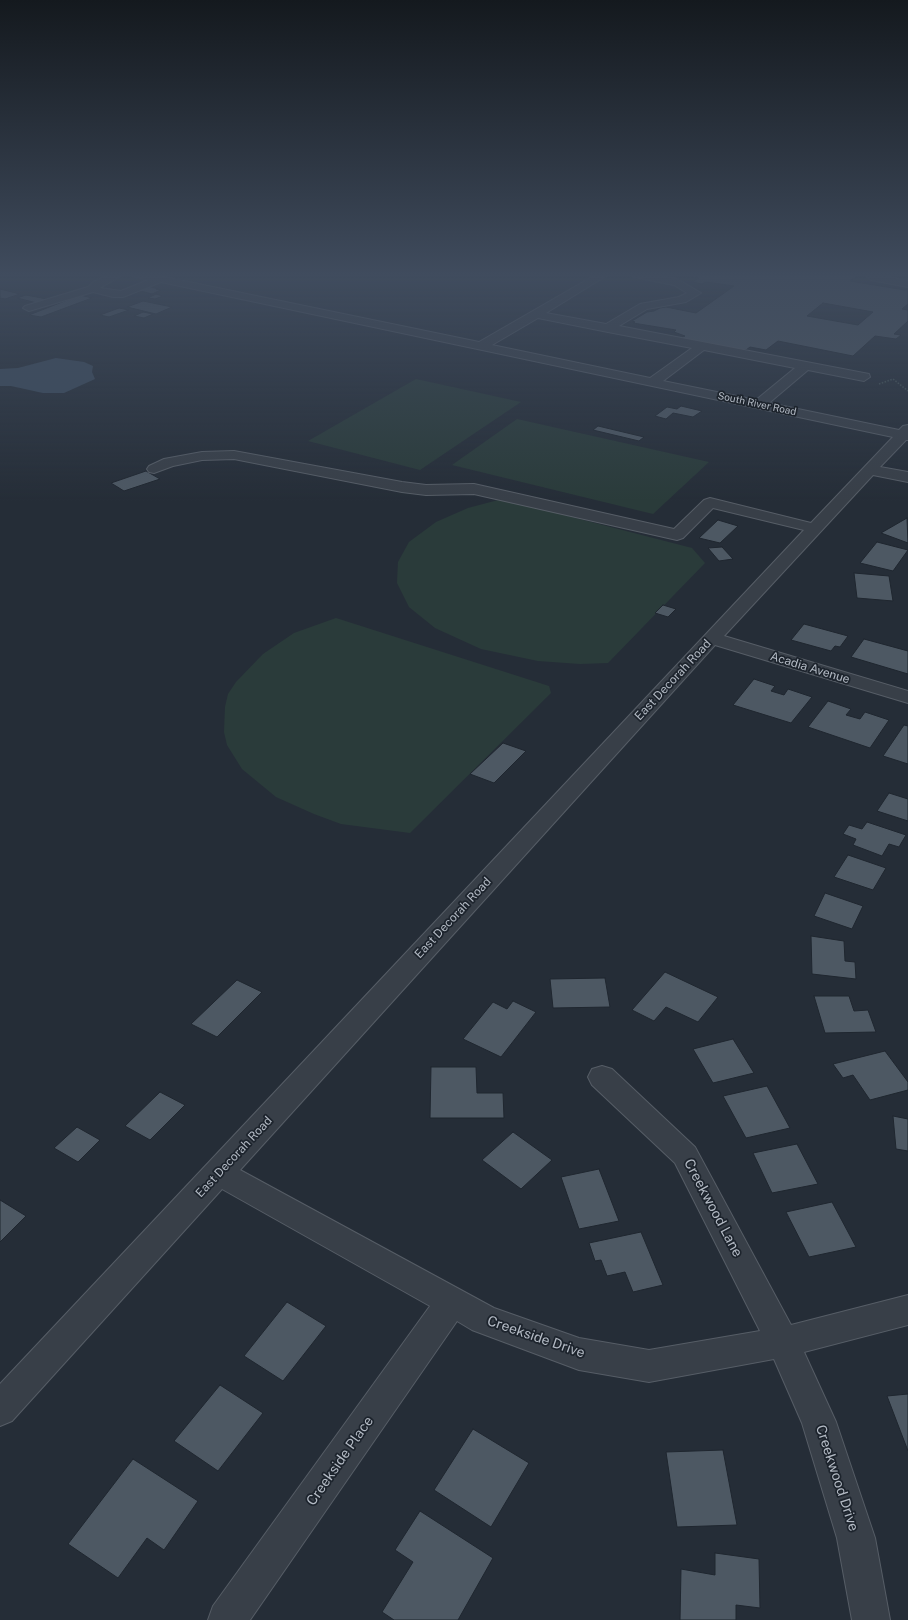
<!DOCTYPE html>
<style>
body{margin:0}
canvas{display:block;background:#252d37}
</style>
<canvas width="908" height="1620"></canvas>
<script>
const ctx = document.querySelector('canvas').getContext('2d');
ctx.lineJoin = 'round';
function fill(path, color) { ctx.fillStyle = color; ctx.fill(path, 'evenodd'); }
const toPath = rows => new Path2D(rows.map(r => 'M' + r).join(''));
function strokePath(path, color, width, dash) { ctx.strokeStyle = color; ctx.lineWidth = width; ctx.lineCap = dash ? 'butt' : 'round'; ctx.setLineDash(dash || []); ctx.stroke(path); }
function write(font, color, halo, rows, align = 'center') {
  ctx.font = font + ' "Public Sans",sans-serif'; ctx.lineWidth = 3.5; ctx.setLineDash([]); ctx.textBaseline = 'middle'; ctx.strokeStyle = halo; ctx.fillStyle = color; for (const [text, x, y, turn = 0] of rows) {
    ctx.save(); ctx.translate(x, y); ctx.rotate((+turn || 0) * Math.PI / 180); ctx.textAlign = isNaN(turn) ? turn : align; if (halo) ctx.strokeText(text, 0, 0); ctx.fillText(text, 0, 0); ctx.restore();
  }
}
fill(toPath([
 [416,379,521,402,420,470,308,441],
 [517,419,709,462,653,514,452,465],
 [502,499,692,548,705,563,608,663,580,664,538,661,481,649,435,628,409,607,397,583,398,562,409,542,436,522,468,508],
 [336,618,549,686,551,693,410,833,341,824,314,814,276,797,242,769,227,745,224,732,225,707,228,694,236,682,263,654,294,633]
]), '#2a3b3a');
fill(toPath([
 [56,358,84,362,93,366,92,372,95,379,64,393,43,393,11,386,0,386,0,369,18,368]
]), '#3c4c5e');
const building = toPath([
 [670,274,859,274,850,281,905,290,908,289,908,304,902,309,908,310,908,321,894,334,901,335,896,339,875,336,853,356,778,341,766,350,750,347,746,350,737,349,681,338,685,336,674,332,676,330,633,323,635,322,632,321,647,312,654,311,660,308,666,307,696,313,734,286,706,282,702,284,693,282,700,277,670,274],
 [823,303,873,312,858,325,807,316,823,303],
 [148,286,158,289,156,289,161,290,152,294,137,290,148,286],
 [0,289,20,294,5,299,0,298,0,289],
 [156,294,163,296,155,299,148,298,156,294],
 [26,295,47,299,37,303,17,298,26,295],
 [80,295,92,298,41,317,29,315,80,295],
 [143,301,172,307,156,314,127,307,143,301],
 [119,308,129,310,109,317,100,315,119,308],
 [143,312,153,314,144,318,134,316,143,312],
 [681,406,702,411,693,417,673,413,666,419,655,416,667,407,677,409,681,406],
 [598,426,644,437,639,441,593,430,598,426],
 [146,471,160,479,124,491,111,483,146,471],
 [907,518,908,543,881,533,907,518],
 [718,520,738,526,720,543,699,538,718,520],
 [877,542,908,550,893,571,860,563,877,542],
 [722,547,733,559,719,561,708,548,722,547],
 [854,573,889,576,893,601,857,598,854,573],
 [663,605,676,609,668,617,655,613,663,605],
 [804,624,848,636,840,647,835,646,831,651,791,640,804,624],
 [864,639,908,651,908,674,851,657,864,639],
 [754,679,775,686,771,691,784,695,788,689,812,697,791,723,733,705,754,679],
 [828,701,851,709,846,715,860,719,865,712,889,720,870,748,808,727,828,701],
 [904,725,908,726,908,764,883,756,904,725],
 [503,743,526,751,494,783,470,774,503,743],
 [889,793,908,799,908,821,877,811,889,793],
 [867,822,906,835,899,847,889,844,882,856,853,845,856,839,843,834,849,825,862,829,867,822],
 [848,855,886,868,873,890,834,877,848,855],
 [825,893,863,906,852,929,814,916,825,893],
 [811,936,844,941,845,961,855,962,856,979,812,974,811,936],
 [665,972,718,997,698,1022,666,1007,654,1021,632,1010,665,972],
 [605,978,610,1007,553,1008,550,979,605,978],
 [237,980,262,992,217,1037,191,1024,237,980],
 [814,996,849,996,854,1011,868,1010,876,1032,825,1033,814,996],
 [513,1001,536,1012,501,1057,463,1039,493,1002,507,1009,513,1001],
 [733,1039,754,1073,713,1083,693,1049,733,1039],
 [885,1051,908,1082,908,1090,870,1100,853,1075,843,1078,833,1064,885,1051],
 [431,1067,476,1067,477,1093,503,1093,504,1118,430,1118,431,1067],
 [767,1086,790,1128,746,1138,723,1096,767,1086],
 [160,1092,185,1105,150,1140,125,1126,160,1092],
 [893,1116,908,1119,908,1151,896,1149,893,1116],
 [77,1127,100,1140,78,1162,54,1148,77,1127],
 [513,1132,552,1160,521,1189,482,1160,513,1132],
 [797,1144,818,1184,772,1193,753,1153,797,1144],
 [599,1169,619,1221,579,1229,561,1177,599,1169],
 [0,1200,26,1216,0,1242,0,1200],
 [832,1202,856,1247,809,1257,786,1212,832,1202],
 [641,1232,663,1285,633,1292,625,1272,607,1276,601,1260,595,1261,589,1243,641,1232],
 [287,1302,326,1326,283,1381,244,1356,287,1302],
 [220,1385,263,1413,218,1471,174,1441,220,1385],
 [908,1394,908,1451,887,1396,908,1394],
 [473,1429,529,1463,491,1527,434,1490,473,1429],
 [723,1450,737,1525,677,1527,666,1452,723,1450],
 [133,1459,198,1501,164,1550,147,1538,118,1578,68,1544,133,1459],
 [420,1511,493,1558,458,1620,394,1620,382,1612,413,1562,395,1550,420,1511],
 [715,1553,759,1559,760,1608,736,1605,736,1620,680,1620,681,1569,715,1575,715,1553]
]);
fill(building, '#4d5863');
strokePath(building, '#1f262f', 1);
const minor = toPath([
 [111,274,124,274,100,288,121,291,148,280,132,276,131,274,150,274,479,342,597,274,609,274,546,313,606,324,640,304,679,297,687,293,674,285,634,277,629,274,650,274,677,279,701,293,686,302,647,309,619,326,869,374,870,377,864,381,808,370,769,403,899,430,903,426,908,425,908,440,906,440,880,467,908,472,908,482,873,475,724,636,908,691,908,703,715,645,240,1170,494,1308,579,1338,649,1350,760,1331,675,1163,592,1085,588,1077,592,1069,602,1066,612,1069,695,1147,791,1325,908,1295,908,1325,804,1352,836,1422,875,1538,890,1620,852,1620,837,1538,802,1423,774,1359,649,1382,579,1370,472,1330,457,1321,250,1620,208,1620,213,1606,430,1306,222,1189,12,1421,0,1426,0,1384,804,530,713,508,683,538,677,540,474,494,426,495,402,492,234,459,202,460,173,466,154,473,149,472,147,469,149,466,164,459,202,452,234,451,402,482,426,485,474,484,674,529,704,500,710,498,811,523,893,437,161,282,123,297,113,297,93,292,29,311,23,308,25,306,88,287,93,282,111,274],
 [538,318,608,332,692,348,650,378,492,345,538,318],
 [704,350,795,368,756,400,663,381,704,350],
 [865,274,876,274,908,281,908,287,871,280,865,274]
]);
strokePath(minor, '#565d66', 2);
strokePath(toPath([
 [879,384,893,379,908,391]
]), '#465658', 1.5, [1.5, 1.5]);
fill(minor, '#383f48');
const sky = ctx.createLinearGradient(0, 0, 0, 501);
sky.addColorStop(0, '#14191e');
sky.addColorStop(0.55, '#404c5e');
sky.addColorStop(1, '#404c5e00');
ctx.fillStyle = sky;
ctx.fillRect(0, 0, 908, 501);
write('10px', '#b3bac4', '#1d242d', [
 ["South River Road",757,404,12]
]);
write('12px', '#b3bac4', '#1d242d', [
 ["Acadia Avenue",810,668,17],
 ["East Decorah Road",673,680,-47],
 ["East Decorah Road",453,918,-47],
 ["East Decorah Road",234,1157,-47]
]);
write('14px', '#b3bac4', '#1d242d', [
 ["Creekwood Lane",713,1208,62],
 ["Creekside Drive",536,1337,19],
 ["Creekside Place",340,1461,-55],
 ["Creekwood Drive",837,1478,72]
]);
</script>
